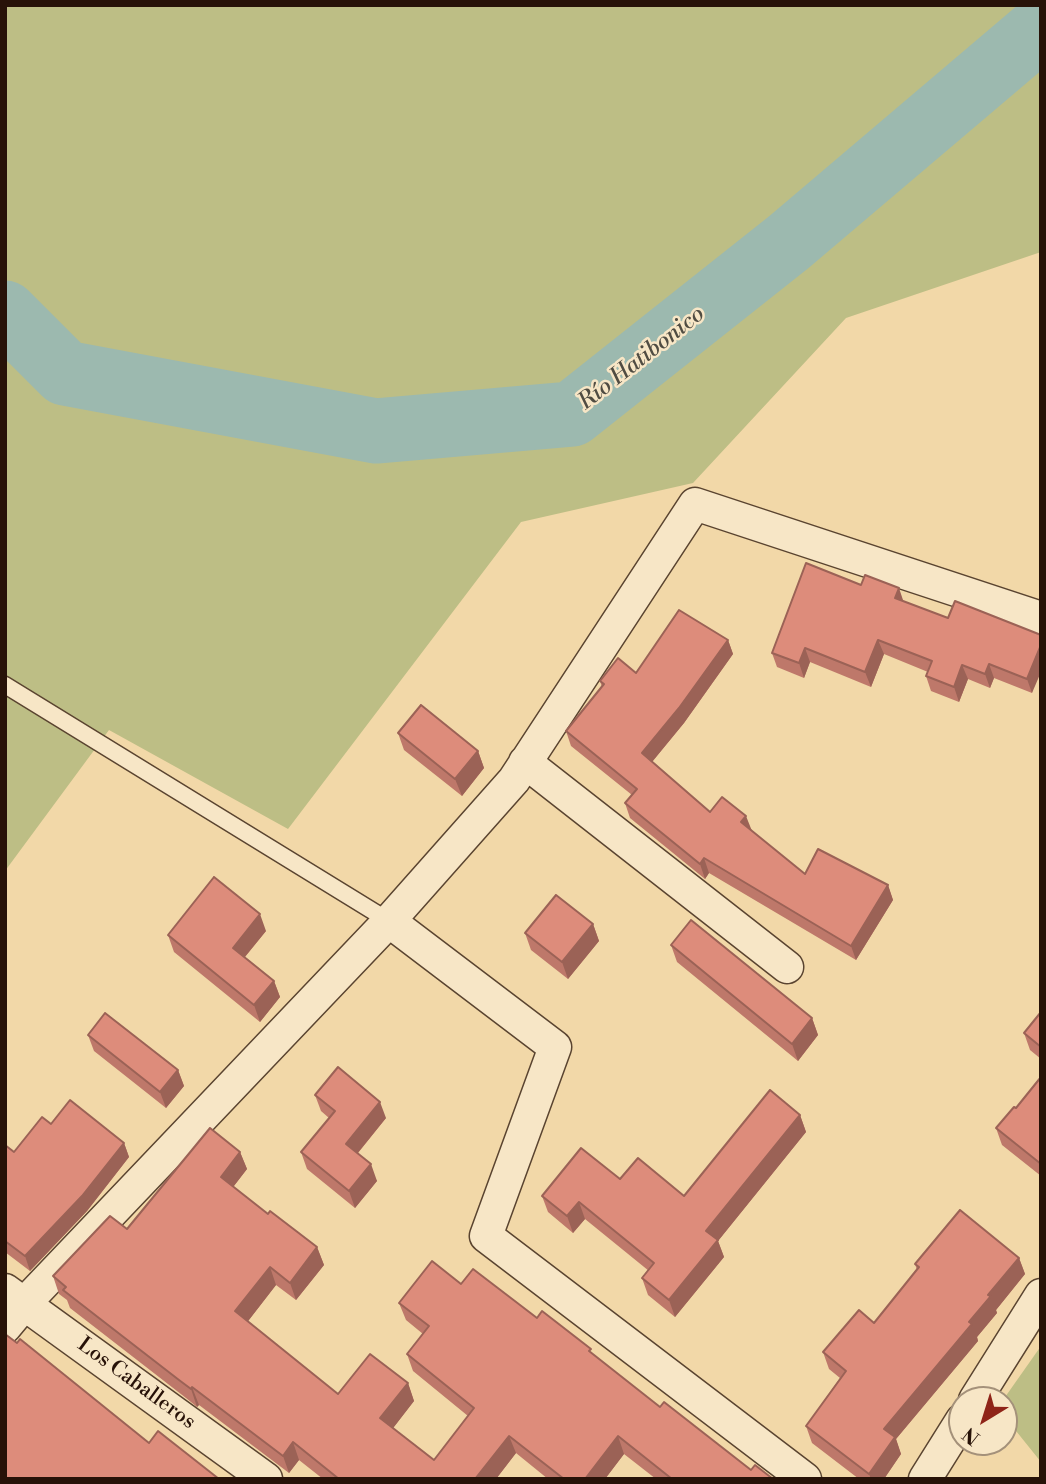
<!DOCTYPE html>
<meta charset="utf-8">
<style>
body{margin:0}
#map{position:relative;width:1046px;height:1484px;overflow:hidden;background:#f2d8a8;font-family:"Libre Bodoni",serif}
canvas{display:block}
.frame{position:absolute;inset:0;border:7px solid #271208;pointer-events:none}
.north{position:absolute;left:948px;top:1386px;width:70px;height:70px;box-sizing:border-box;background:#f7e6c6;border:2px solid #a4917a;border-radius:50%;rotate:218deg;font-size:19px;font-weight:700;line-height:28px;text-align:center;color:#271208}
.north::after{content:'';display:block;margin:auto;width:24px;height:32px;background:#8f2418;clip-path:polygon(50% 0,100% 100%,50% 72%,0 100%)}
</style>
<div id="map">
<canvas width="1046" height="1484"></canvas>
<div class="frame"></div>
<div class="north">N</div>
</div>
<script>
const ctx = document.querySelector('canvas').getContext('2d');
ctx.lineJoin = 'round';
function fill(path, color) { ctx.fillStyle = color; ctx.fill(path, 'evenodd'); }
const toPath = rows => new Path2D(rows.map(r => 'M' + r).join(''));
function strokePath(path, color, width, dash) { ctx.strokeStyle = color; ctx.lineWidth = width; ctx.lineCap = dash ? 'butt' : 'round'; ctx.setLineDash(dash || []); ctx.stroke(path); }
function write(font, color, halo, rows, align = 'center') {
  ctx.font = font + ' "Libre Bodoni",serif'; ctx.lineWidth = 5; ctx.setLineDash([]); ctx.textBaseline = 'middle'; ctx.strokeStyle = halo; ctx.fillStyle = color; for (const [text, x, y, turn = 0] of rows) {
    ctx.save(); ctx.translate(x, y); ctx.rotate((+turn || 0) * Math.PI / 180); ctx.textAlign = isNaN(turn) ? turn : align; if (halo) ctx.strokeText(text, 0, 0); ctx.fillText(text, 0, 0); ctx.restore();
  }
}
fill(toPath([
 [5,5,1041,5,1041,252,846,318,693,483,521,522,288,829,109,730,5,871],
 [1041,1346,1041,1462,1004,1416,1003,1400]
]), '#bdbe85');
strokePath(toPath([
 [5,313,65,373,376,431,572,414,789,242,1041,28]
]), '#9cb9af', 65);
const service = toPath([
 [5,685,389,921]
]);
const minor = toPath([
 [525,762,787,967],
 [389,921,555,1047,486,1236,805,1479],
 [5,1290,266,1479],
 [5,1327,25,1303,389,921,514,780,695,504,1041,618],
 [975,1400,1041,1295],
 [925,1479,962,1420]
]);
strokePath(service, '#5a4430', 19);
strokePath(minor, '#5a4430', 35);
strokePath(service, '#f7e6c6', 16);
strokePath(minor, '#f7e6c6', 32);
fill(toPath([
 [903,601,948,618,1041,635,1032,693,994,678,990,688,968,679,959,702,931,691,926,676,928,672,884,654,871,687,810,662,804,678,777,667,772,653],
 [728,640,733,654,684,723,652,762,710,812,752,831,805,874,888,885,893,900,856,960,709,873,705,879,630,818,625,803,632,795,571,746,566,731,602,687,600,681,636,673],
 [398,733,478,751,484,768,462,796,404,750],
 [593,924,599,941,568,979,531,950,525,933],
 [266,931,245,957,274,981,280,997,260,1022,174,952,168,935],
 [671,945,812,1018,818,1035,798,1061,677,962],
 [1041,1012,1041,1059,1030,1050,1024,1033],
 [88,1035,178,1070,184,1086,166,1108,94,1051],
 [1041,1077,1041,1176,1002,1145,996,1128,1016,1108],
 [315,1095,386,1118,358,1153,377,1181,355,1208,307,1169,301,1152,329,1118,321,1111],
 [800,1115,806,1132,718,1241,724,1257,675,1317,648,1295,642,1278,649,1271,585,1219,573,1233,548,1212,542,1196,620,1179,684,1196],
 [51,1124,124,1143,129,1157,87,1211,30,1271,5,1252,5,1145,14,1152],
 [240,1152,247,1169,233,1187,268,1214,317,1247,324,1265,296,1300,276,1285,248,1321,338,1394,408,1383,414,1401,393,1428,434,1460,468,1416,413,1371,407,1354,423,1334,406,1320,399,1303,461,1284,537,1318,593,1354,660,1407,751,1470,773,1479,656,1479,624,1454,605,1479,548,1479,516,1453,496,1479,323,1479,299,1460,289,1473,199,1405,197,1407,186,1398,70,1308,67,1300,59,1294,53,1276,127,1229],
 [1019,1258,1025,1274,996,1310,997,1313,977,1337,978,1341,896,1439,901,1454,884,1479,859,1479,812,1443,806,1426,840,1378,829,1369,823,1352,874,1323,917,1270,915,1264]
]), '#be786a');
fill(toPath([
 [899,588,904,603,895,598],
 [728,640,733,654,684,723,647,768,642,753],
 [878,640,884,654,871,687,865,672],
 [1041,645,1041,672,1032,693,1027,679],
 [805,648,810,662,804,678,799,663],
 [989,664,994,678,990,688,985,674],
 [962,665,968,679,959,702,954,687],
 [478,751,484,768,462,796,455,779],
 [746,816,752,831,741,822],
 [704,858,709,873,705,879,700,864],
 [888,885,893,900,856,960,851,946],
 [260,914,266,931,239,964,233,948],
 [593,924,599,941,568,979,562,962],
 [274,981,280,997,260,1022,254,1005],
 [812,1018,818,1035,798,1061,792,1044],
 [178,1070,184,1086,166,1108,160,1092],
 [380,1102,386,1118,352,1160,346,1144],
 [800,1115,806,1132,718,1241,724,1257,675,1317,669,1300,706,1231],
 [124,1143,129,1157,87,1211,30,1271,25,1256],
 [240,1152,247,1169,227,1195,221,1177],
 [371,1164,377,1181,355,1208,349,1191],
 [579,1202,585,1219,573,1233,567,1216],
 [317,1247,324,1265,296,1300,290,1283],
 [1019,1258,1025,1274,996,1310,997,1313,977,1337,978,1341,896,1439,901,1454,884,1479,871,1479,869,1474,884,1429,969,1322,988,1295],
 [270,1267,276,1285,242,1329,235,1311],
 [408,1383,414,1401,387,1436,380,1418],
 [192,1387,199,1405,197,1407,191,1389],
 [509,1436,516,1453,496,1479,475,1479],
 [618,1436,624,1454,605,1479,585,1479],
 [293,1442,299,1460,289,1473,283,1456]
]), '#9b6256');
const building = toPath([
 [806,563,861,585,865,575,899,588,895,598,948,618,955,601,1041,635,1041,645,1027,679,989,664,985,674,962,665,954,687,926,676,932,661,878,640,865,672,805,648,799,663,772,653,806,563],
 [679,610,728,640,679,708,642,753,710,812,722,797,746,816,741,822,805,874,818,849,888,885,851,946,704,858,700,864,625,803,637,789,566,731,604,684,600,681,618,658,636,673,679,610],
 [421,705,478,751,455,779,398,733,421,705],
 [214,877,260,914,233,948,274,981,254,1005,168,935,214,877],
 [556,895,593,924,562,962,525,933,556,895],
 [691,920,812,1018,792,1044,671,945,691,920],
 [1041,1012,1041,1047,1024,1033,1041,1012],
 [105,1013,178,1070,160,1092,88,1035,105,1013],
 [338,1067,380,1102,346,1144,371,1164,349,1191,301,1152,335,1111,315,1095,338,1067],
 [1041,1077,1041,1164,996,1128,1014,1107,1016,1108,1041,1077],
 [770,1090,800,1115,706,1231,718,1240,669,1300,642,1278,654,1263,579,1202,567,1216,542,1196,581,1148,620,1179,638,1158,684,1196,770,1090],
 [70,1100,124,1143,82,1196,25,1256,5,1241,5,1145,14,1152,42,1117,51,1124,70,1100],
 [210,1128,240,1152,221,1177,268,1214,270,1211,317,1247,290,1283,270,1267,235,1311,338,1394,370,1354,408,1383,380,1418,434,1460,474,1408,407,1354,429,1326,399,1303,432,1261,461,1284,473,1269,537,1318,542,1311,591,1349,589,1351,660,1407,664,1402,751,1470,755,1465,773,1479,672,1479,618,1436,585,1479,564,1479,509,1436,475,1479,339,1479,293,1442,283,1456,192,1387,191,1389,179,1380,99,1318,63,1290,66,1287,53,1276,110,1216,127,1229,210,1128],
 [960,1210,1019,1258,988,1295,991,1296,969,1322,972,1324,884,1429,895,1437,869,1474,806,1426,846,1371,823,1352,859,1310,874,1323,919,1267,915,1264,960,1210],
 [5,1334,17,1343,20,1339,149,1443,158,1431,219,1479,5,1479,5,1334]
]);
fill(building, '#dd8c7b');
strokePath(building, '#9b6256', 2);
write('21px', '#271208', '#f7e6c6', [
 ["Los Caballeros",136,1384,36]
]);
write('italic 23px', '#504c42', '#f7e6c6', [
 ["Río Hatibonico",642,359,-38]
]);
</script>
